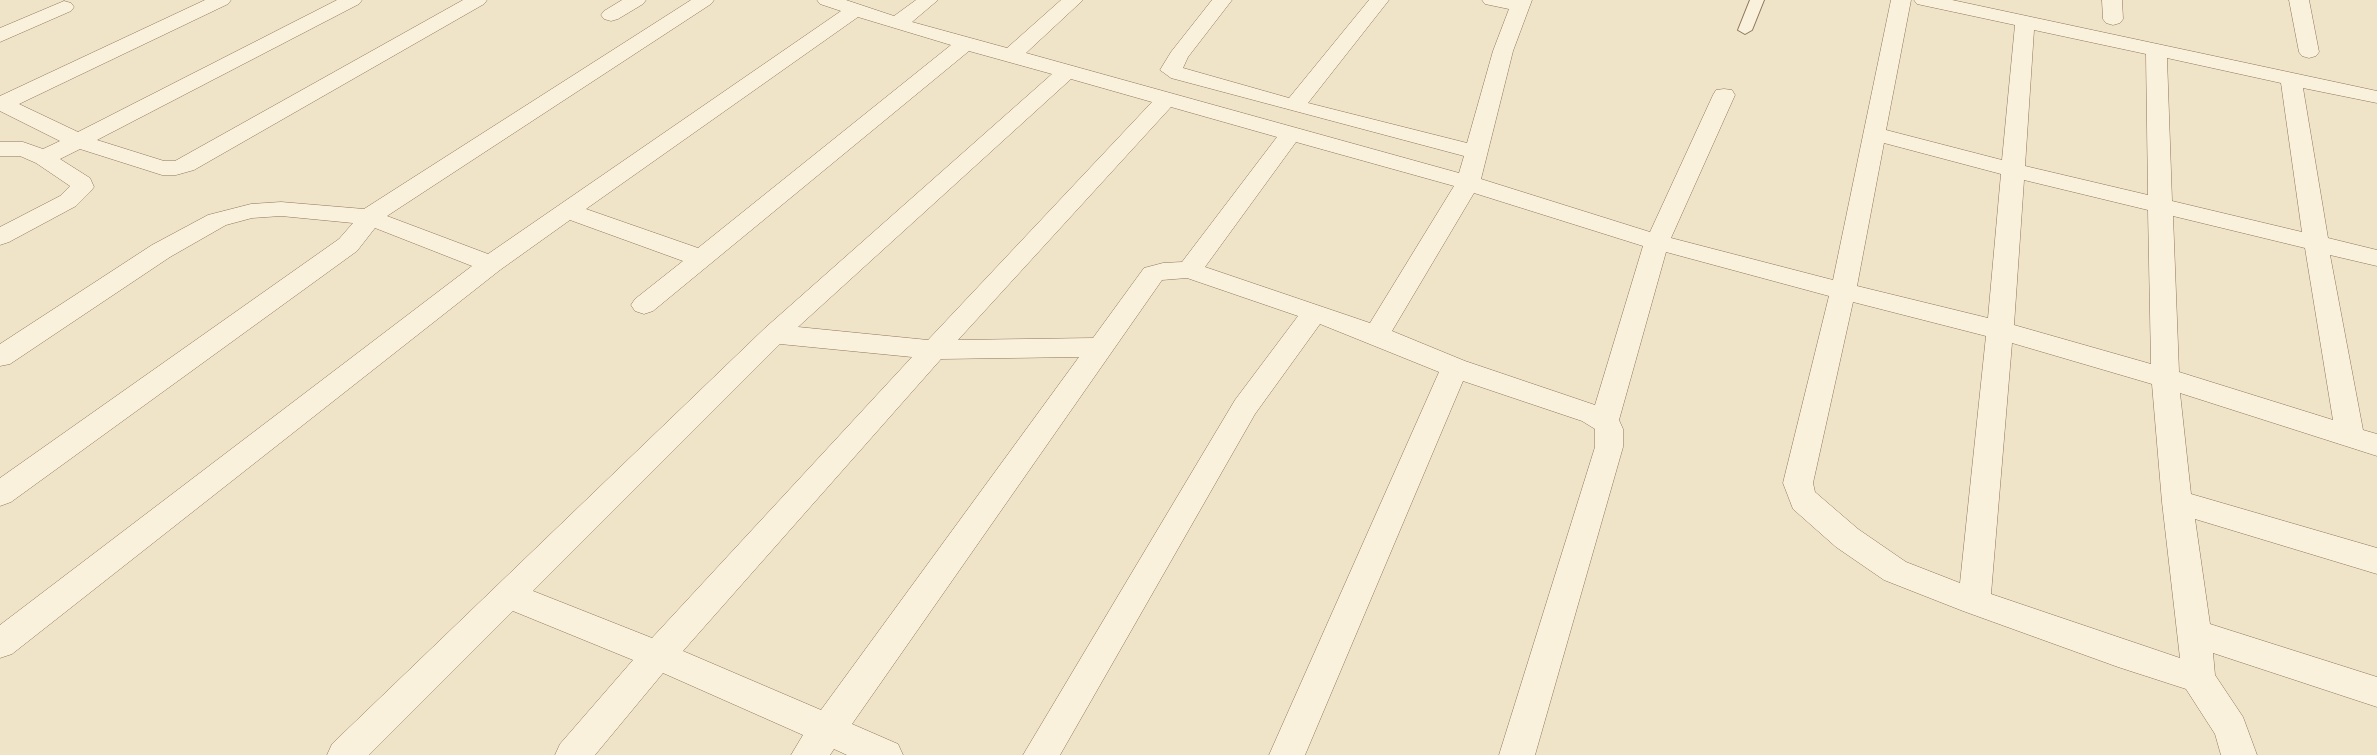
<!DOCTYPE html>
<style>
body{margin:0}
canvas{display:block;background:#f0e4c8}
</style>
<canvas width="2377" height="755"></canvas>
<script>
const ctx = document.querySelector('canvas').getContext('2d');
ctx.lineJoin = 'round';
const toPath = rows => new Path2D(rows.map(r => 'M' + r).join(''));
function strokePath(path, color, width, dash) { ctx.strokeStyle = color; ctx.lineWidth = width; ctx.lineCap = dash ? 'butt' : 'round'; ctx.setLineDash(dash || []); ctx.stroke(path); }
function fill(path, color) { ctx.fillStyle = color; ctx.fill(path, 'evenodd'); }
const lane = toPath([
 [1750,0,1764,0,1752,30,1745,34,1738,30,1750,0]
]);
const street = toPath([
 [205,0,231,0,228,4,19,104,78,132,337,0,362,0,359,4,97,140,164,161,175,161,463,0,487,0,484,4,194,170,176,175,162,175,80,149,60,159,90,178,94,187,90,192,76,206,9,242,0,245,0,227,60,196,70,186,36,163,20,156,0,156,0,142,23,142,43,149,60,141,0,111,0,96,205,0],
 [622,0,646,0,643,4,618,19,611,21,604,19,601,15,604,11,622,0],
 [691,0,714,0,711,4,387,216,488,254,841,11,820,4,817,0,846,0,894,16,916,0,938,0,912,22,1007,48,1061,0,1083,0,1026,53,1459,173,1464,156,1171,78,1160,70,1171,52,1212,0,1232,0,1188,57,1183,68,1289,98,1369,0,1389,0,1308,103,1467,143,1493,51,1509,9,1485,4,1482,0,1532,0,1513,51,1481,179,1650,232,1713,95,1716,90,1724,89,1732,90,1735,95,1671,238,1833,280,1891,0,1911,0,1886,130,2002,160,2015,25,1917,4,1914,0,1952,0,2377,91,2377,103,2303,88,2328,238,2377,250,2377,266,2330,255,2363,430,2377,434,2377,456,2180,393,2191,494,2377,548,2377,574,2195,519,2210,624,2377,677,2377,707,2213,653,2215,675,2243,717,2257,755,2221,755,2215,734,2186,689,2118,667,1963,611,1884,580,1836,547,1793,509,1783,483,1829,296,1666,252,1619,420,1623,429,1623,447,1535,755,1499,755,1595,447,1595,429,1582,421,1463,381,1305,755,1269,755,1439,372,1320,324,1255,414,1060,755,1023,755,1235,400,1298,316,1187,278,1162,280,852,724,898,744,903,755,847,755,834,749,830,755,791,755,803,735,663,673,595,755,555,755,560,744,633,660,513,611,369,755,327,755,332,744,765,328,1052,74,969,51,653,311,644,314,635,311,631,305,635,299,683,261,570,220,500,270,12,654,0,658,0,625,472,266,375,228,357,251,11,502,0,506,0,478,339,239,353,223,281,216,252,218,226,225,170,257,10,364,0,366,0,344,152,245,208,215,251,204,281,202,364,209,691,0],
 [858,17,951,45,698,248,586,209,858,17],
 [2034,30,2146,54,2148,195,2025,166,2034,30],
 [2167,58,2281,83,2302,232,2172,201,2167,58],
 [1071,79,1152,102,928,340,798,327,1071,79],
 [1171,107,1277,137,1182,262,1163,263,1144,268,1093,338,958,340,1171,107],
 [1296,142,1454,186,1370,323,1205,267,1296,142],
 [1884,143,2001,174,1988,318,1857,286,1884,143],
 [2024,180,2148,210,2151,364,2014,325,2024,180],
 [1474,193,1643,246,1595,405,1465,361,1392,331,1474,193],
 [2173,216,2305,248,2333,420,2179,372,2173,216],
 [1853,302,1986,336,1960,583,1906,562,1858,529,1815,492,1813,483,1853,302],
 [2012,343,2152,384,2162,502,2180,658,1991,594,2012,343],
 [780,344,912,357,652,638,533,591,780,344],
 [1079,357,821,710,683,651,941,359,1079,357],
 [2102,0,2122,0,2123,19,2120,23,2113,25,2106,23,2103,19,2102,0],
 [2289,0,2309,0,2319,52,2316,56,2309,58,2302,56,2299,52,2289,0],
 [64,1,71,3,74,7,71,11,0,42,0,28,64,1]
]);
strokePath(lane, '#8d765c', 2);
strokePath(street, '#8d765c', 1);
fill(lane, '#faf1dc');
fill(street, '#faf1dc');
</script>
